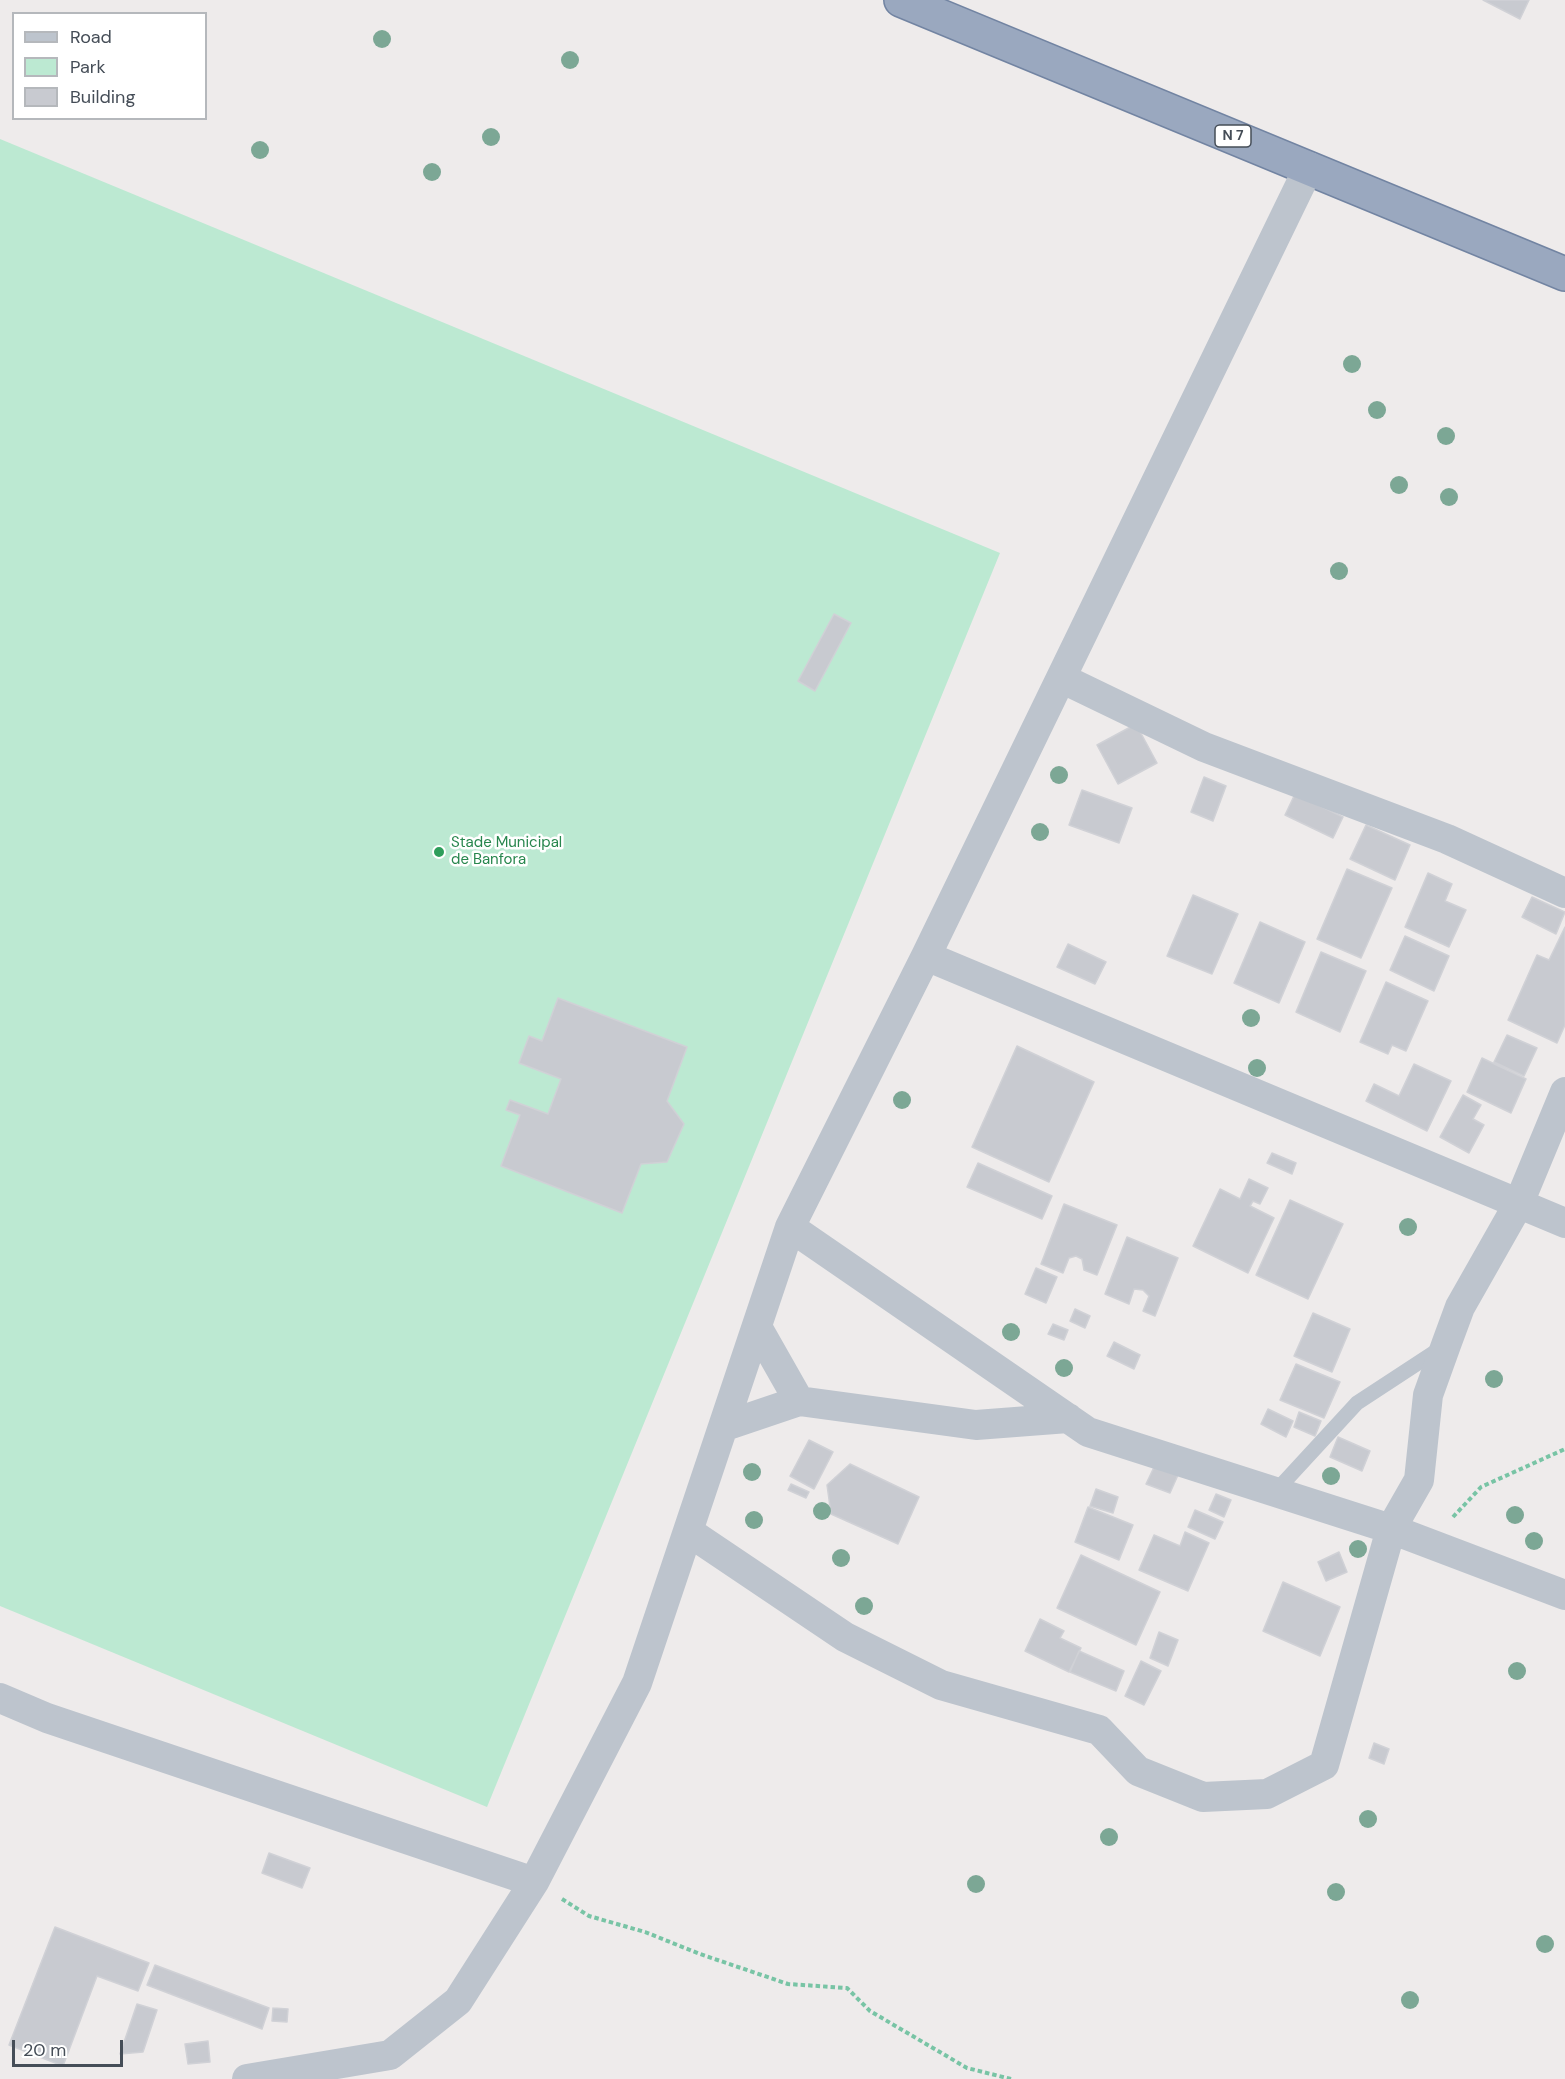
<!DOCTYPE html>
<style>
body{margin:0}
#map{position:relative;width:1565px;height:2079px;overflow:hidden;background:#eeebeb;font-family:"DM Sans",sans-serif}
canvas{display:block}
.legend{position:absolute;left:12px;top:12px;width:195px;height:108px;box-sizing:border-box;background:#fff;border:2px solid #b5b8bc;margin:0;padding:8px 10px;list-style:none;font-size:18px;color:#454d57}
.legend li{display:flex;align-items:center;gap:12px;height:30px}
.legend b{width:30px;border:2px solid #b5b8bc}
.scale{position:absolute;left:12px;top:2040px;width:111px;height:27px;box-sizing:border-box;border:3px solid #454d57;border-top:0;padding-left:8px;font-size:18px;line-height:21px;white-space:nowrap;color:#454d57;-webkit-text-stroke:4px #fff;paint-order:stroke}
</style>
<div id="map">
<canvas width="1565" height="2079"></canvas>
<ul class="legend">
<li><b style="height:8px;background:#bdc4cd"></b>Road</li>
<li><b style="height:16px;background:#bce9d2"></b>Park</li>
<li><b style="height:16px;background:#c8cad0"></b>Building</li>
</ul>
<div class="scale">20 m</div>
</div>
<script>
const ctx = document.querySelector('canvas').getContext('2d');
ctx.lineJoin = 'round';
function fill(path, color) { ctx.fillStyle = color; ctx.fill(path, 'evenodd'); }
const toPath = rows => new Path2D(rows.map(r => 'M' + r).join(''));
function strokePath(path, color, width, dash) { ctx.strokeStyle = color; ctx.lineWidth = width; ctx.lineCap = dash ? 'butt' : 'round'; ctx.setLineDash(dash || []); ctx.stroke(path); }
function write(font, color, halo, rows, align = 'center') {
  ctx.font = font + ' "DM Sans",sans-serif'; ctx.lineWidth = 5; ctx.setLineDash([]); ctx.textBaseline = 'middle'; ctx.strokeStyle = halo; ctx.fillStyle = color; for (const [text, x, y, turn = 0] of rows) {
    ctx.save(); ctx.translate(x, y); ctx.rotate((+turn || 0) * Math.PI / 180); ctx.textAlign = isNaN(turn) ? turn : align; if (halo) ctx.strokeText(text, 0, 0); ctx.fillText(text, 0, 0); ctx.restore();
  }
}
fill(toPath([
 [0,139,1000,553,487,1807,0,1606]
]), '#bce9d2');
const building = toPath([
 [1483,0,1529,0,1520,19,1483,0],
 [834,614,851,623,815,691,798,681,834,614],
 [1136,724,1157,763,1118,784,1097,745,1136,724],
 [1204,777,1226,786,1213,821,1191,812,1204,777],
 [1082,790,1132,808,1119,843,1069,825,1082,790],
 [1295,794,1343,817,1333,838,1285,815,1295,794],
 [1366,825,1410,845,1395,880,1350,859,1366,825],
 [1347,869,1392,888,1361,958,1317,939,1347,869],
 [1428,873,1452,884,1445,901,1466,910,1449,947,1405,927,1428,873],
 [1193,895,1238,914,1212,974,1167,956,1193,895],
 [1532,897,1565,912,1556,934,1522,917,1532,897],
 [1260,922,1305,942,1279,1003,1234,983,1260,922],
 [1565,927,1565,1025,1557,1043,1508,1020,1537,955,1549,960,1565,927],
 [1405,936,1449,956,1434,991,1390,970,1405,936],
 [1068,944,1106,962,1095,984,1057,967,1068,944],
 [1321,952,1366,971,1340,1032,1296,1012,1321,952],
 [1386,982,1428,1001,1406,1051,1392,1045,1388,1054,1360,1042,1386,982],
 [558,998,687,1047,667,1101,684,1124,667,1162,641,1164,622,1213,501,1166,520,1115,506,1110,510,1100,548,1114,561,1079,519,1063,529,1036,542,1041,558,998],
 [1507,1035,1537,1048,1524,1076,1494,1062,1507,1035],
 [1017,1046,1094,1082,1049,1182,972,1147,1017,1046],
 [1482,1058,1526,1079,1511,1113,1467,1092,1482,1058],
 [1414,1064,1451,1081,1427,1131,1366,1101,1374,1084,1399,1096,1414,1064],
 [1463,1095,1481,1105,1473,1119,1484,1125,1469,1153,1440,1137,1463,1095],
 [1272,1153,1296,1163,1292,1174,1267,1163,1272,1153],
 [978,1163,1052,1196,1042,1219,967,1187,978,1163],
 [1249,1179,1268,1188,1260,1204,1253,1201,1250,1206,1274,1218,1248,1273,1193,1246,1220,1189,1240,1199,1249,1179],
 [1290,1200,1343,1224,1308,1299,1256,1275,1290,1200],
 [1064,1204,1117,1225,1097,1275,1084,1270,1082,1259,1076,1256,1069,1258,1063,1273,1041,1264,1064,1204],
 [1127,1237,1178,1258,1155,1316,1143,1311,1149,1296,1143,1290,1134,1289,1129,1304,1105,1294,1127,1237],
 [1036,1268,1057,1277,1046,1303,1025,1294,1036,1268],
 [1075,1309,1090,1316,1085,1328,1070,1321,1075,1309],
 [1313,1313,1350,1329,1332,1372,1294,1356,1313,1313],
 [1053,1324,1068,1330,1064,1340,1048,1334,1053,1324],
 [1114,1342,1140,1355,1134,1369,1107,1356,1114,1342],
 [1296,1364,1340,1382,1324,1418,1280,1400,1296,1364],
 [1268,1409,1293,1421,1286,1437,1261,1424,1268,1409],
 [1299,1412,1321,1421,1315,1436,1294,1427,1299,1412],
 [1338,1437,1370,1451,1362,1471,1330,1457,1338,1437],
 [809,1440,833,1452,814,1489,790,1476,809,1440],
 [850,1464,919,1497,898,1544,831,1514,827,1485,850,1464],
 [1155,1465,1178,1475,1170,1493,1146,1484,1155,1465],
 [791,1484,809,1492,806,1498,788,1490,791,1484],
 [1096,1489,1118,1497,1113,1513,1090,1506,1096,1489],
 [1216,1494,1231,1500,1224,1517,1209,1510,1216,1494],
 [1088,1507,1133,1525,1119,1560,1075,1542,1088,1507],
 [1195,1510,1223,1522,1215,1539,1188,1527,1195,1510],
 [1185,1532,1209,1543,1188,1591,1139,1570,1154,1535,1180,1546,1185,1532],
 [1339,1552,1347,1572,1326,1581,1318,1562,1339,1552],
 [1081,1555,1160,1592,1136,1645,1057,1608,1081,1555],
 [1283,1582,1340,1607,1320,1656,1263,1631,1283,1582],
 [1040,1619,1064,1631,1060,1638,1081,1648,1069,1672,1025,1651,1040,1619],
 [1159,1632,1178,1640,1168,1666,1150,1658,1159,1632],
 [1079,1651,1124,1671,1116,1691,1070,1672,1079,1651],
 [1141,1661,1161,1671,1144,1705,1125,1696,1141,1661],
 [1374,1743,1389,1749,1384,1764,1369,1758,1374,1743],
 [269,1853,310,1868,302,1888,262,1873,269,1853],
 [55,1927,149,1963,138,1991,97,1976,63,2066,9,2045,55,1927],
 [155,1965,269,2008,262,2029,147,1985,155,1965],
 [137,2004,157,2010,143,2052,120,2054,137,2004],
 [273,2008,288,2009,287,2022,272,2021,273,2008],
 [208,2041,210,2062,188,2064,185,2044,208,2041]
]);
fill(building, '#c8cad0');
strokePath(building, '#d0d1d6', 1.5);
const trunk = toPath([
 [901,0,1565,274]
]);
strokePath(trunk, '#7284a2', 36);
strokePath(toPath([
 [1453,1517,1481,1487,1565,1449],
 [562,1899,589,1916,645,1932,700,1954,788,1984,847,1988,870,2011,967,2068,1011,2079]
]), '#78c4a5', 4, [4.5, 3]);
strokePath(toPath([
 [1275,1492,1357,1403,1441,1348]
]), '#bdc4cd', 15);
strokePath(toPath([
 [1061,678,1204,747,1447,839,1565,893],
 [926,956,1565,1223],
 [790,1227,1088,1432,1391,1529,1565,1595],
 [757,1327,799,1401],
 [725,1426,799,1401,976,1425,1068,1418],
 [689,1532,845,1637,941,1685,1099,1730,1138,1771,1203,1797,1267,1794,1324,1765,1391,1529,1419,1480,1428,1395,1446,1345,1460,1307,1519,1203,1565,1092],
 [0,1698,47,1718,534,1882],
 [247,2079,390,2055,458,2001,534,1882,637,1683,790,1227,926,956,1309,167]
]), '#bdc4cd', 30);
strokePath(trunk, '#9aa8bf', 33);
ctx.fillStyle = '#7ca795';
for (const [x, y] of [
 [382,39],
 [570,60],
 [491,137],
 [260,150],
 [432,172],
 [1352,364],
 [1377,410],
 [1446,436],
 [1399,485],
 [1449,497],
 [1339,571],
 [1059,775],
 [1040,832],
 [1251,1018],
 [1257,1068],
 [902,1100],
 [1408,1227],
 [1011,1332],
 [1064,1368],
 [1494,1379],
 [752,1472],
 [1331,1476],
 [822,1511],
 [1515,1515],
 [754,1520],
 [1534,1541],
 [1358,1549],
 [841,1558],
 [864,1606],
 [1517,1671],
 [1368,1819],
 [1109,1837],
 [976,1884],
 [1336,1892],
 [1545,1944],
 [1410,2000]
]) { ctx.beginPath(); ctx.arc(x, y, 9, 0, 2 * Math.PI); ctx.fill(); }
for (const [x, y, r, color] of [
 [439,852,6,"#2e9e5b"]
]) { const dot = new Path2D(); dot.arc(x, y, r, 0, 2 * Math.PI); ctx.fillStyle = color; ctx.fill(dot); strokePath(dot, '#fff', 2); }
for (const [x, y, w] of [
 [1233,136,36]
]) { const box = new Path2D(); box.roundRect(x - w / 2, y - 11, w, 22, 4.5); ctx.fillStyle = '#fff'; ctx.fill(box); strokePath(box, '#454d57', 1.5); }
write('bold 14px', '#454d57', null, [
 ["N 7",1233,136]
]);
write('15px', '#27864d', '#fff', [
 ["Stade Municipal",451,843],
 ["de Banfora",451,860]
], 'left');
</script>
